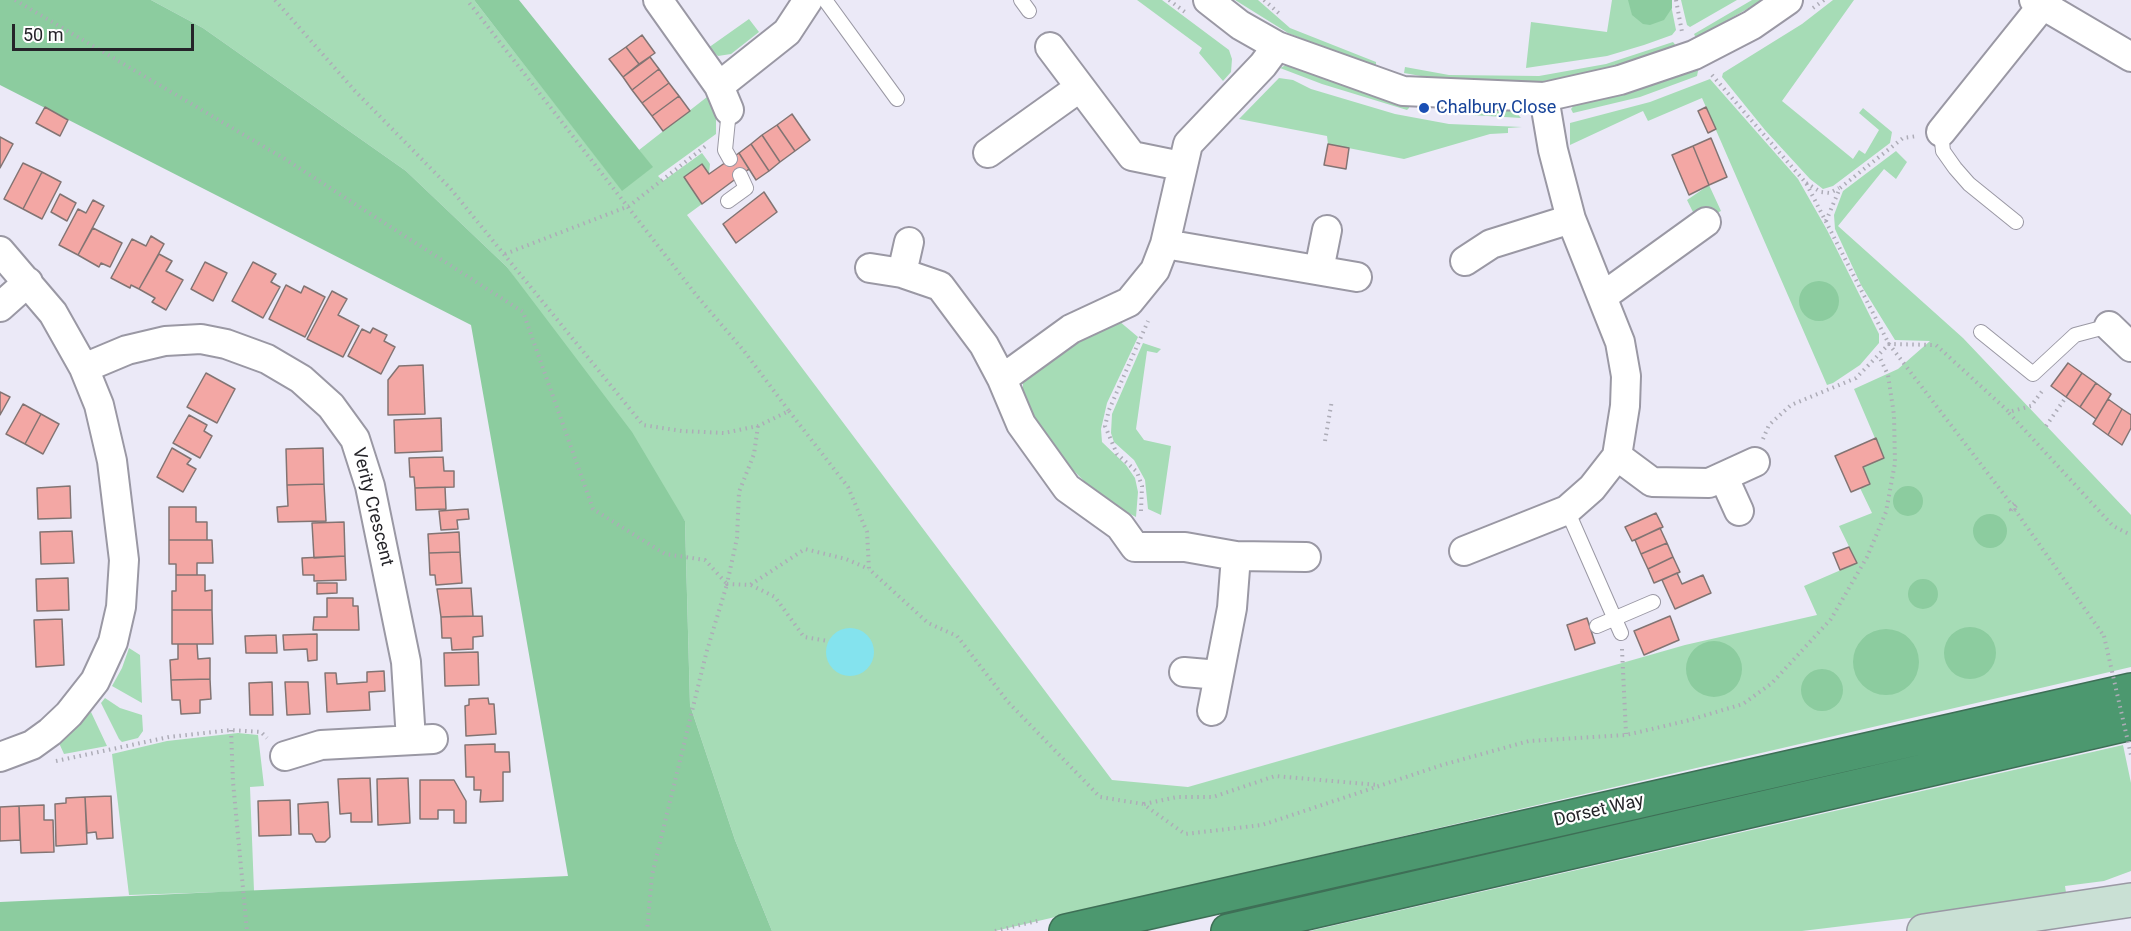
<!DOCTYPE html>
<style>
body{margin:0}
#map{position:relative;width:2131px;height:931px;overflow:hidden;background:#ebe9f7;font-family:Roboto,sans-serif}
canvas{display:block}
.scale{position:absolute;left:12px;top:24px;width:182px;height:27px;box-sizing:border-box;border:3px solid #252429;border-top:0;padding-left:8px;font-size:18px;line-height:21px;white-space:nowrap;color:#252429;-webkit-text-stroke:4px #fff;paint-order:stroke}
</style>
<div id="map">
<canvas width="2131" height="931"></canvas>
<div class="scale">50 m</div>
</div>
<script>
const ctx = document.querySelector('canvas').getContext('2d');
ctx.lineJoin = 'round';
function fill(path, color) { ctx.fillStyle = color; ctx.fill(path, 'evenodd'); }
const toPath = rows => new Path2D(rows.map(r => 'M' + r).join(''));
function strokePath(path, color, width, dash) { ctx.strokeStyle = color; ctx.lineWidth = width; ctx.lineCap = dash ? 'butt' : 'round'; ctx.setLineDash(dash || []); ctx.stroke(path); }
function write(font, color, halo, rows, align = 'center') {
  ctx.font = font + ' Roboto,sans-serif'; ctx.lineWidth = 4.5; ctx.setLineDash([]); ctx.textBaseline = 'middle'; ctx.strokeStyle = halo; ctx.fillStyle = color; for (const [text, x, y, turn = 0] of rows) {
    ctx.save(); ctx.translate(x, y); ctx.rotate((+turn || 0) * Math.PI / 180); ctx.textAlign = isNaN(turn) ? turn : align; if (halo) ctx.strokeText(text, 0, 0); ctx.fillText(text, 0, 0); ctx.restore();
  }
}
fill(toPath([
 [151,0,474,0,622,190,652,167,639,150,707,97,716,110,716,134,658,176,663,181,702,153,710,164,709,174,702,164,684,177,702,204,687,215,1112,780,1188,787,1685,645,1817,615,1804,586,1857,563,1839,526,1872,513,1860,488,1870,483,1863,467,1883,457,1854,389,1898,369,1930,341,1895,340,1861,285,1835,229,1834,215,1843,191,1896,151,1907,162,1896,179,1884,169,1838,226,1963,338,2131,515,2131,667,995,931,772,931,735,840,690,705,685,521,507,267,406,171,203,28],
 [1137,0,1162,0,1229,50,1232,59,1231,72,1223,81,1199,53,1202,48],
 [1235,0,1258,0,1290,28,1376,62,1376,68,1288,33],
 [1612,0,1670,0,1676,30,1672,35,1644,45,1607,56,1526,68,1531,22,1607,32],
 [1681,0,1737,0,1690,27,1687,25],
 [1752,0,1763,0,1696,38,1694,34],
 [1833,0,1854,0,1782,101,1853,159,1859,150,1865,154,1879,130,1859,113,1863,108,1892,132,1890,143,1833,186,1823,189,1810,179,1765,130,1722,77,1723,73,1802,24],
 [749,19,759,32,731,54,718,56,708,48],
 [1673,42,1677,47,1645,60,1579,76,1544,81,1494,83,1449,81,1404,73,1405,67,1449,75,1539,76,1606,64],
 [1286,65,1301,67,1410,102,1409,108,1407,110,1322,84,1280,68],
 [1699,66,1697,76,1640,97,1573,113,1571,109,1575,104,1668,80],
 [1279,78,1293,80,1311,89,1395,114,1449,124,1522,127,1508,128,1508,133,1490,134,1404,159,1328,144,1327,136,1239,119],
 [1710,79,1798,179,1827,230,1879,334,1879,343,1860,365,1833,383,1827,385,1702,98,1648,121,1643,111,1570,145,1570,123,1650,102],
 [1438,107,1514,110,1521,118,1438,113],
 [1709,185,1721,211,1702,220,1694,214,1687,200],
 [1119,321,1138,337,1107,403,1101,429,1102,442,1126,465,1135,478,1138,492,1136,517,1115,506,1091,488,1058,455,1041,433,1023,397,1023,380,1071,345],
 [1143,343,1161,349,1157,353,1147,351,1136,429,1144,440,1171,446,1161,515,1148,509,1145,480,1134,460,1114,442,1111,433,1112,414],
 [129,648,140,655,142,703,112,686,122,668],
 [105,698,120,708,142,715,143,731,138,738,122,742,119,739,101,703],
 [91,712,107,746,64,754,59,743],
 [238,733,258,735,264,786,250,787,254,891,129,895,112,754,167,741],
 [2123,745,2131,783,2131,871,2104,881,2065,886,2067,899,1802,931,1310,931]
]), '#a6dcb6');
fill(toPath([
 [0,0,151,0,203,28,406,171,507,267,632,432,685,521,690,705,735,840,772,931,0,931,0,902,568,876,471,325,0,85],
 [474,0,519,0,653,167,622,191],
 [1628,0,1672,0,1672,8,1664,20,1650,25,1643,24,1632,15],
 '1799 301a20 20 0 1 1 40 0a20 20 0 1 1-40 0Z',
 '1893 501a15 15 0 1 1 30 0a15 15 0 1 1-30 0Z',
 '1973 531a17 17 0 1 1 34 0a17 17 0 1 1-34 0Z',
 '1908 594a15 15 0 1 1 30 0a15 15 0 1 1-30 0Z',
 '1944 653a26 26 0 1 1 52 0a26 26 0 1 1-52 0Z',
 '1853 662a33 33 0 1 1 66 0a33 33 0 1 1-66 0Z',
 '1686 669a28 28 0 1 1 56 0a28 28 0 1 1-56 0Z',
 '1801 690a21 21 0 1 1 42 0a21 21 0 1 1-42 0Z'
]), '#8ccc9f');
fill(toPath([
 '826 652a24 24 0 1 1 48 0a24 24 0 1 1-48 0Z'
]), '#84e3ee');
const building = toPath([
 [642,35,655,53,639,64,626,47,642,35],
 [626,47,639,64,623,77,609,59,626,47],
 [650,57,659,69,632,90,623,77,650,57],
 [659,69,669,83,642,103,632,90,659,69],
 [669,83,679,96,652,116,642,103,669,83],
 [679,96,690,111,663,131,652,116,679,96],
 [45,107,68,120,60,136,36,123,45,107],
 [1706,107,1716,129,1708,133,1698,111,1706,107],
 [792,114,810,140,795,151,777,125,792,114],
 [777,125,795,151,780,162,762,135,777,125],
 [762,135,780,162,769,171,751,144,762,135],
 [0,137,13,144,0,168,0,137],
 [1711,138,1727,177,1709,185,1693,146,1711,138],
 [751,144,769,171,756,180,739,153,751,144],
 [1328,144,1349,148,1346,169,1324,165,1328,144],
 [1693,146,1709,185,1689,195,1672,155,1693,146],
 [739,153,749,169,702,204,684,177,702,164,709,174,739,153],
 [23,163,42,172,23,209,4,199,23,163],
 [42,172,61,182,42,219,23,209,42,172],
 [764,192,777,212,736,243,723,224,764,192],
 [60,194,76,203,67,221,51,212,60,194],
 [93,200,104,206,78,255,59,245,78,209,86,213,93,200],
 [93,228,122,243,110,267,101,263,99,267,78,255,93,228],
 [151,236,164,244,139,289,131,285,130,288,111,278,132,239,146,246,151,236],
 [159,254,172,261,166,271,183,280,166,310,152,302,155,298,139,289,159,254],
 [205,262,227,273,213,301,191,289,205,262],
 [253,262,276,274,271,282,280,287,263,318,232,301,253,262],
 [286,285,301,293,304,286,325,297,305,337,269,319,286,285],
 [332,291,347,299,338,315,359,326,343,357,307,339,332,291],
 [373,328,387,335,384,341,395,347,381,374,348,356,362,329,370,333,373,328],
 [2068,363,2082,373,2066,397,2051,386,2068,363],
 [423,365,425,414,388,415,388,380,399,366,423,365],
 [206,373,235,389,217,423,187,407,206,373],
 [2082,373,2096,383,2080,407,2066,397,2082,373],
 [2096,383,2111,394,2096,419,2080,407,2096,383],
 [0,392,10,397,0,415,0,392],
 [2108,399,2122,409,2108,435,2093,424,2108,399],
 [23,404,41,414,25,444,6,434,23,404],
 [2122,409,2131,415,2131,428,2122,445,2108,435,2122,409],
 [41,414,59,424,43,454,25,444,41,414],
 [189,415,207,425,204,431,212,436,200,458,173,443,189,415],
 [441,418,442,451,395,453,394,420,441,418],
 [1876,438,1884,458,1863,467,1870,484,1851,492,1835,456,1876,438],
 [172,448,191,459,187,464,196,469,183,492,157,477,172,448],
 [323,448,324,484,287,485,286,449,323,448],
 [443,457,444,471,454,471,454,487,415,488,414,477,410,477,409,458,443,457],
 [324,484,326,521,278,522,277,507,288,506,287,485,324,484],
 [70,486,71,518,38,519,37,488,70,486],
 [445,487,446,509,416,510,415,488,445,487],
 [169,507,196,507,196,522,207,522,207,540,169,540,169,507],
 [468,509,469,519,457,520,458,529,441,530,439,511,468,509],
 [1656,513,1663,527,1632,541,1625,527,1656,513],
 [344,522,345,556,314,558,312,523,344,522],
 [1660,528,1667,543,1641,554,1635,540,1660,528],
 [72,531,74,563,41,564,40,532,72,531],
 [459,532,460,552,429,553,428,534,459,532],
 [169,540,212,540,213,563,197,563,197,575,176,575,176,564,169,564,169,540],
 [1667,543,1673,557,1648,569,1641,554,1667,543],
 [1849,547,1857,563,1840,570,1833,553,1849,547],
 [460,552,462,583,436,585,435,575,430,575,429,553,460,552],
 [345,556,346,580,314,581,314,575,303,575,302,558,345,556],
 [1673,557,1680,572,1654,583,1648,569,1673,557],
 [1677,573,1682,584,1703,575,1711,593,1675,609,1662,580,1677,573],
 [176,575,205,575,205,591,212,590,212,610,172,610,172,591,176,591,176,575],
 [68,578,69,610,37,611,36,579,68,578],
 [317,583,337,583,337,593,317,594,317,583],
 [471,588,473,616,441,617,437,589,471,588],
 [327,598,353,598,353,606,358,606,359,630,313,630,314,617,327,617,327,598],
 [172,610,212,610,213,644,172,644,172,610],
 [482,616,483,636,473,637,473,649,452,650,451,638,442,638,441,617,482,616],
 [1670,616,1679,640,1644,655,1634,631,1670,616],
 [1587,618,1595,643,1575,650,1567,625,1587,618],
 [62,619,64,665,36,667,34,620,62,619],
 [317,634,317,660,308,661,307,649,284,650,283,635,317,634],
 [276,635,277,653,246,653,245,636,276,635],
 [178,644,197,644,198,659,210,658,210,679,171,680,170,660,178,659,178,644],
 [478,652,479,685,445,686,444,653,478,652],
 [384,671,385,691,369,692,370,710,327,712,325,673,336,673,337,684,367,682,367,672,384,671],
 [210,679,211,699,200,700,200,713,181,714,180,700,172,700,171,680,210,679],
 [272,682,273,715,250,715,249,683,272,682],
 [285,682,308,682,310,714,287,715,285,682],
 [488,698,489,704,494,704,496,734,466,736,465,706,469,705,469,699,488,698],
 [495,744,495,752,509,752,510,772,503,772,503,801,480,802,481,790,474,790,474,777,466,777,465,745,495,744],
 [370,778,372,822,351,822,351,813,340,814,338,779,370,778],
 [408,778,410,823,378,825,377,779,408,778],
 [420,780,454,780,466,801,466,823,454,823,454,810,438,810,438,819,420,819,420,780],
 [111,796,113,838,97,839,96,832,87,833,85,797,111,796],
 [85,797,87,844,56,846,55,804,66,803,66,798,85,797],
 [290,800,291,835,259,836,258,801,290,800],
 [328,802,330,837,325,842,316,842,312,834,299,834,298,804,328,802],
 [44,805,44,820,53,820,54,852,21,853,19,806,44,805],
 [19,806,20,840,0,841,0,807,19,806]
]);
fill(building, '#f3a7a4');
strokePath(building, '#827473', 1.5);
const lane = toPath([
 [825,0,897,99],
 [1021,0,1029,11],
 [729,110,725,150,730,159],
 [1941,132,1943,151,1955,168,1969,184,2016,222],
 [728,201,746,188,740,175],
 [1981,332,2033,374,2075,335,2109,326],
 [1567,510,1621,633],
 [1597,626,1653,602]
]);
const street = toPath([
 [658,0,719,86,787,32,808,0],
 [1208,0,1240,25,1277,46,1403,91,1544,97,1620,80,1694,55,1752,25,1788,0],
 [2034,0,2131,57],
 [1050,47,1132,156,1181,166],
 [719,86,729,110],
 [1941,132,2042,6],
 [988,153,1079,88],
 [1165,244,1357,277],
 [0,251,53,313,84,368,99,405,112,461,124,560,121,607,113,642,95,681,69,714,50,732,32,745,0,757],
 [1465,261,1491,244,1571,219],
 [870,268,902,273,940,286,984,345,1002,379,1021,424,1067,488,1120,526,1135,547,1185,547,1236,556,1306,557],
 [1319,270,1327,230],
 [902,273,909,242],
 [1602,297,1706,222],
 [0,307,28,282],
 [2109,326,2131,347],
 [84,368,127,350,165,341,201,339,226,344,267,359,301,379,331,406,355,439,370,486,406,662,411,740],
 [1002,379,1071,329,1129,302,1155,270,1165,244,1188,144,1263,65,1277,46],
 [1617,456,1652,482,1709,483,1755,462],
 [1724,478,1739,511],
 [1464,551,1567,510,1592,488,1617,456,1625,406,1626,376,1620,342,1571,219,1553,150,1544,97],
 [1184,672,1219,675],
 [1212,711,1232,608,1236,556],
 [285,756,321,745,433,739]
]);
const secondary = toPath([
 [1924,931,2131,900]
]);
const highway = toPath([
 [1066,931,2131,690],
 [1228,931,2131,723]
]);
strokePath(lane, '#9a98a4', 16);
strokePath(street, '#9a98a4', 32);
strokePath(secondary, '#9a98a4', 36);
strokePath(highway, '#3e6f56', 36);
strokePath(toPath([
 [15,0,285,159,523,312,593,509,665,554,705,560,727,584,706,654,652,875,647,931],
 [275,0,355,91,450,188,643,425,682,431,724,433,758,426,789,411,744,351,697,296,467,0],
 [1169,0,1185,12],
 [1264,0,1281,15],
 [1676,0,1682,32],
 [1813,8,1824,0],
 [1712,75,1806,183,1889,344,2012,505,2015,503,2017,505,2011,510,2013,512,2015,510,2104,636],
 [1806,183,1821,192,1830,193,1839,188],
 [1826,221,1840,188,1903,138,1917,136],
 [505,254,629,206,707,145],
 [789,411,848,487,867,532,869,569,928,623,957,636,1008,702,1100,797,1143,804,1185,834,1262,825,1442,765,1529,741,1626,735,1686,721,1743,704,1772,683,1831,619,1867,557,1886,512,1895,463,1894,415,1888,375,1879,356],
 [2009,413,2113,526,2131,535],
 [758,426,754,454,739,492,737,538,727,584,750,585,805,549,846,559,869,569],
 [2046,426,2066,397],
 [1763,439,1769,425,1791,405,1856,378,1889,344,1936,345,2009,412,2031,406,2043,390],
 [1325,441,1332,400],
 [1141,511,1142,486,1137,472,1117,454,1105,426,1109,410,1148,321],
 [751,585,775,597,804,637,828,641],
 [1622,649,1626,734],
 [231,730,233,782,247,931],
 [56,761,169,737,231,730,261,732,267,738],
 [1144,804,1177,797,1213,797,1275,776,1378,785],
 [995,931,1041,920]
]), '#adacb7', 4, [1.5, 4.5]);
strokePath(lane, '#fff', 14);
strokePath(street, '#fff', 28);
strokePath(secondary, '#c9e0d4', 33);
strokePath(highway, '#4c986f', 33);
strokePath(toPath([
 [2104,636,2131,755]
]), '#adacb7', 4, [1.5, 4.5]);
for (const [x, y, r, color] of [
 [1424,108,6,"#1a4fb4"]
]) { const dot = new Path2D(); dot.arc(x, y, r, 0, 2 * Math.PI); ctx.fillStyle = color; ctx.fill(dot); strokePath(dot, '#fff', 2); }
write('18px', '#164399', '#fff', [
 ["Chalbury Close",1436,108]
], 'left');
write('18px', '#252429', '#fff', [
 ["Verity Crescent",372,507,76],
 ["Dorset Way",1599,811,-13]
]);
</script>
